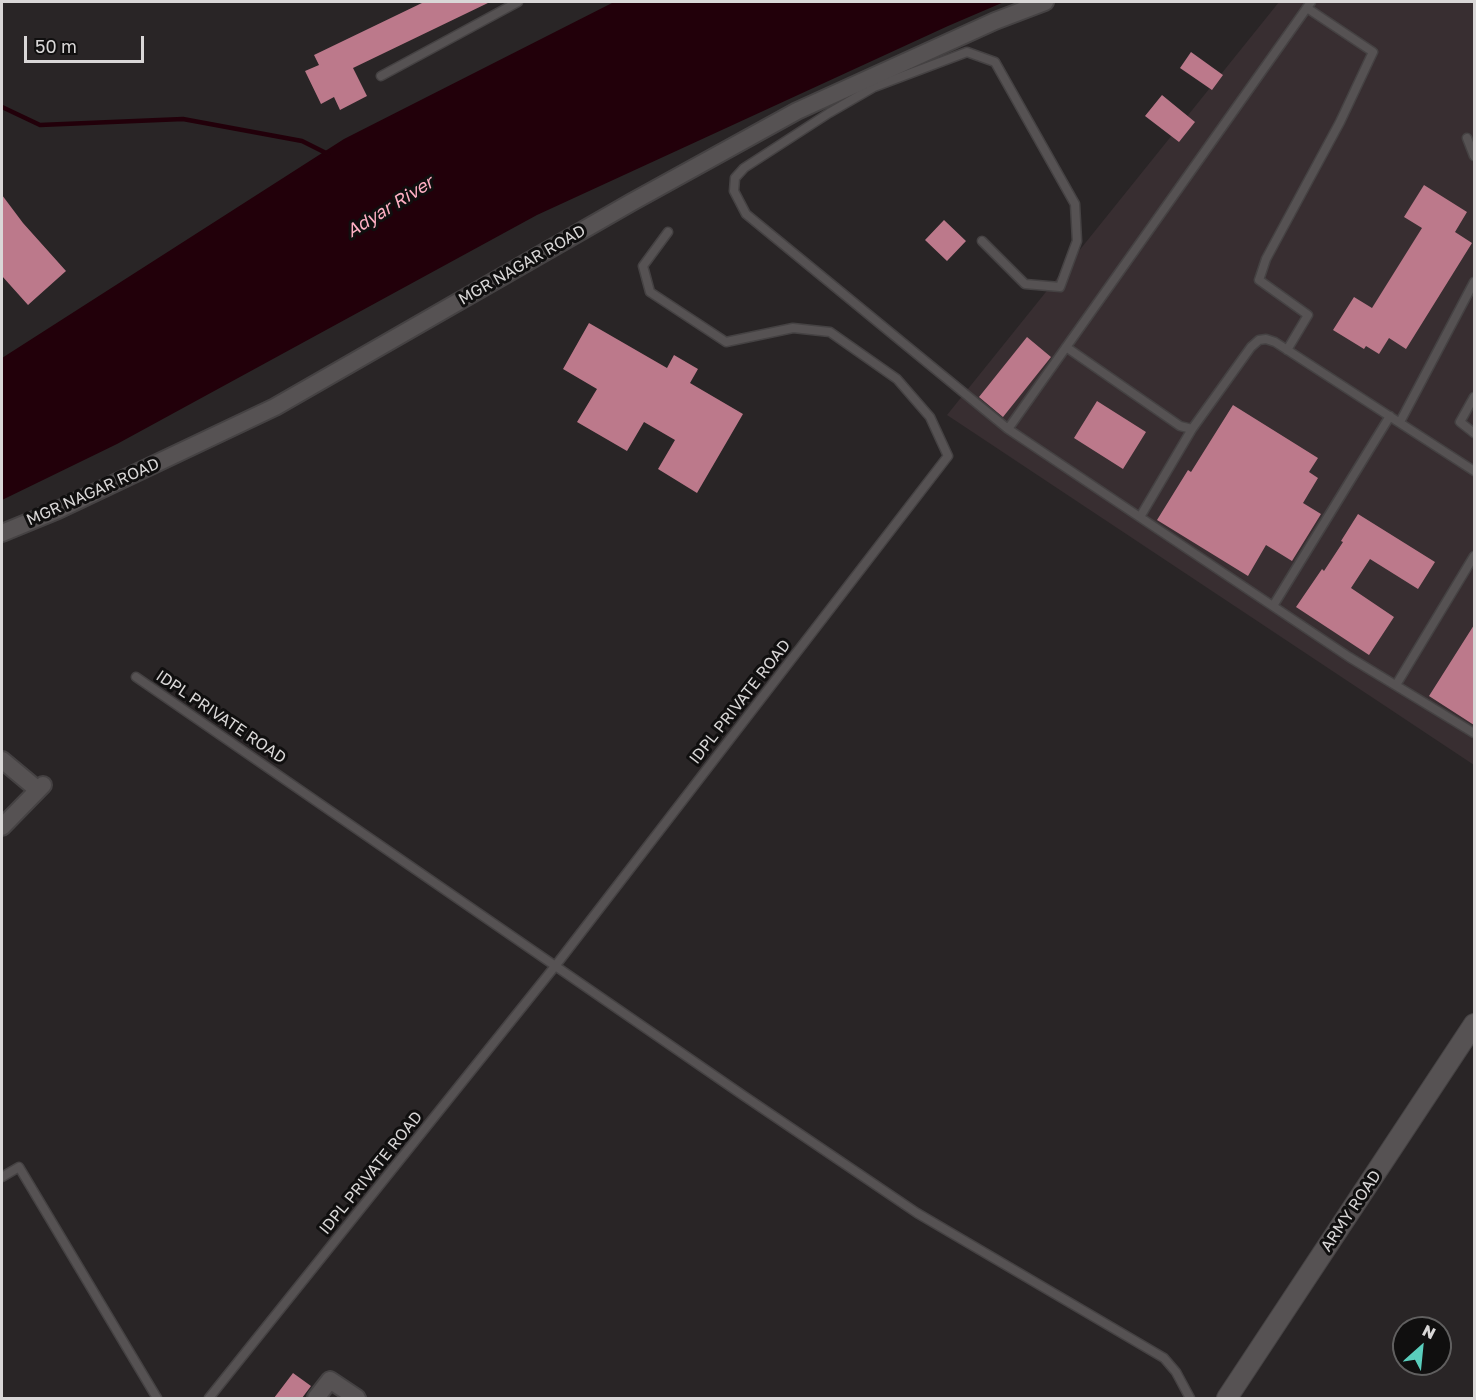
<!DOCTYPE html>
<style>
body{margin:0}
#map{position:relative;width:1476px;height:1400px;overflow:hidden;background:#292526;font-family:"Golos Text",sans-serif}
canvas{display:block}
.frame{position:absolute;inset:0;border:3px solid #d9d7d7;pointer-events:none}
.north{position:absolute;left:1392px;top:1316px;width:60px;height:60px;box-sizing:border-box;background:#100f0f;border:2px solid #605f5f;border-radius:50%;rotate:27deg;font-size:16px;font-weight:700;line-height:24px;text-align:center;color:#d9d7d7}
.north::after{content:'';display:block;margin:auto;width:21px;height:27px;background:#5acebd;clip-path:polygon(50% 0,100% 100%,50% 72%,0 100%)}
.scale{position:absolute;left:24px;top:36px;width:120px;height:27px;box-sizing:border-box;border:3px solid #d9d7d7;border-top:0;padding-left:8px;font-size:18px;line-height:21px;white-space:nowrap;color:#d9d7d7;-webkit-text-stroke:4px #100f0f;paint-order:stroke}
</style>
<div id="map">
<canvas width="1476" height="1400"></canvas>
<div class="frame"></div>
<div class="north">N</div>
<div class="scale">50 m</div>
</div>
<script>
const ctx = document.querySelector('canvas').getContext('2d');
ctx.lineJoin = 'round';
function fill(path, color) { ctx.fillStyle = color; ctx.fill(path, 'evenodd'); }
const toPath = rows => new Path2D(rows.map(r => 'M' + r).join(''));
function strokePath(path, color, width, dash) { ctx.strokeStyle = color; ctx.lineWidth = width; ctx.lineCap = dash ? 'butt' : 'round'; ctx.setLineDash(dash || []); ctx.stroke(path); }
function write(font, color, halo, rows, align = 'center') {
  ctx.font = font + ' "Golos Text",sans-serif'; ctx.lineWidth = 6; ctx.setLineDash([]); ctx.textBaseline = 'middle'; ctx.strokeStyle = halo; ctx.fillStyle = color; for (const [text, x, y, turn = 0] of rows) {
    ctx.save(); ctx.translate(x, y); ctx.rotate((+turn || 0) * Math.PI / 180); ctx.textAlign = isNaN(turn) ? turn : align; if (halo) ctx.strokeText(text, 0, 0); ctx.fillText(text, 0, 0); ctx.restore();
  }
}
fill(toPath([
 [1279,2,1474,2,1474,765,947,415]
]), '#382e31');
fill(toPath([
 [614,2,1004,2,948,26,537,215,117,444,2,500,2,358,344,139]
]), '#22000a');
strokePath(toPath([
 [2,107,40,125,183,119,302,141,328,154]
]), '#22000a', 4.5);
fill(toPath([
 [424,2,490,2,353,68,367,96,340,110,334,97,321,104,305,71,319,65,314,55],
 [1191,52,1223,75,1212,90,1180,68],
 [1162,95,1195,122,1179,142,1145,116],
 [1424,185,1467,212,1455,232,1472,243,1406,349,1389,338,1379,354,1366,346,1364,349,1333,330,1354,297,1372,308,1422,228,1404,217],
 [2,195,23,223,66,271,28,305,2,276],
 [944,220,966,241,947,261,925,240],
 [589,323,667,368,674,355,698,369,690,383,743,414,697,493,658,469,675,440,644,422,627,451,577,422,597,389,563,369],
 [1027,337,1051,357,1003,417,979,397],
 [1097,401,1146,432,1123,469,1074,438],
 [1233,405,1318,458,1309,472,1318,478,1303,503,1321,514,1292,561,1266,545,1248,576,1157,520,1188,470,1191,472],
 [1358,514,1435,562,1418,589,1370,559,1351,588,1394,617,1369,655,1296,607,1322,569,1324,571,1343,542,1341,541],
 [1474,625,1474,725,1429,696],
 [293,1373,311,1386,302,1398,274,1398]
]), '#bc798b');
const service = toPath([
 [1311,2,1008,429,1349,657,1474,733],
 [381,76,518,2],
 [1467,138,1474,156],
 [982,241,1025,284,1060,287,1077,241,1075,204,995,62,967,52,874,87,829,113,744,168,735,178,734,191,746,214,1008,429],
 [1066,347,1180,426,1192,429,1251,347,1259,340,1266,339,1275,342,1474,471],
 [1287,350,1308,315,1259,280,1266,259,1340,122,1373,52,1307,8],
 [1474,397,1460,422,1474,433],
 [1400,422,1474,282],
 [1140,517,1192,429],
 [1273,606,1390,416],
 [136,677,744,1096,917,1213,1164,1358,1176,1372,1190,1398],
 [1396,685,1474,556],
 [2,1177,19,1167,157,1398],
 [209,1398,556,965,948,456,930,417,897,379,830,332,793,328,726,342,650,292,643,266,668,232]
]);
const minor = toPath([
 [2,533,58,510,275,407,632,202,797,111,995,21,1045,2],
 [2,760,38,790],
 [2,827,43,785],
 [316,1398,330,1380,357,1398]
]);
const tertiary = toPath([
 [1227,1398,1474,1024]
]);
strokePath(service, '#454243', 11);
strokePath(minor, '#454243', 20);
strokePath(tertiary, '#454243', 22);
strokePath(service, '#565253', 8);
strokePath(minor, '#565253', 16);
strokePath(tertiary, '#565253', 20);
write('16px', '#d9d7d7', '#100f0f', [
 ["MGR NAGAR ROAD",522,265,-30],
 ["MGR NAGAR ROAD",93,492,-24],
 ["IDPL PRIVATE ROAD",740,702,-52],
 ["IDPL PRIVATE ROAD",221,717,34],
 ["IDPL PRIVATE ROAD",371,1173,-51],
 ["ARMY ROAD",1351,1211,-56]
]);
write('italic 18px', '#fdafc3', '#100f0f', [
 ["Adyar River",390,207,-32]
]);
</script>
